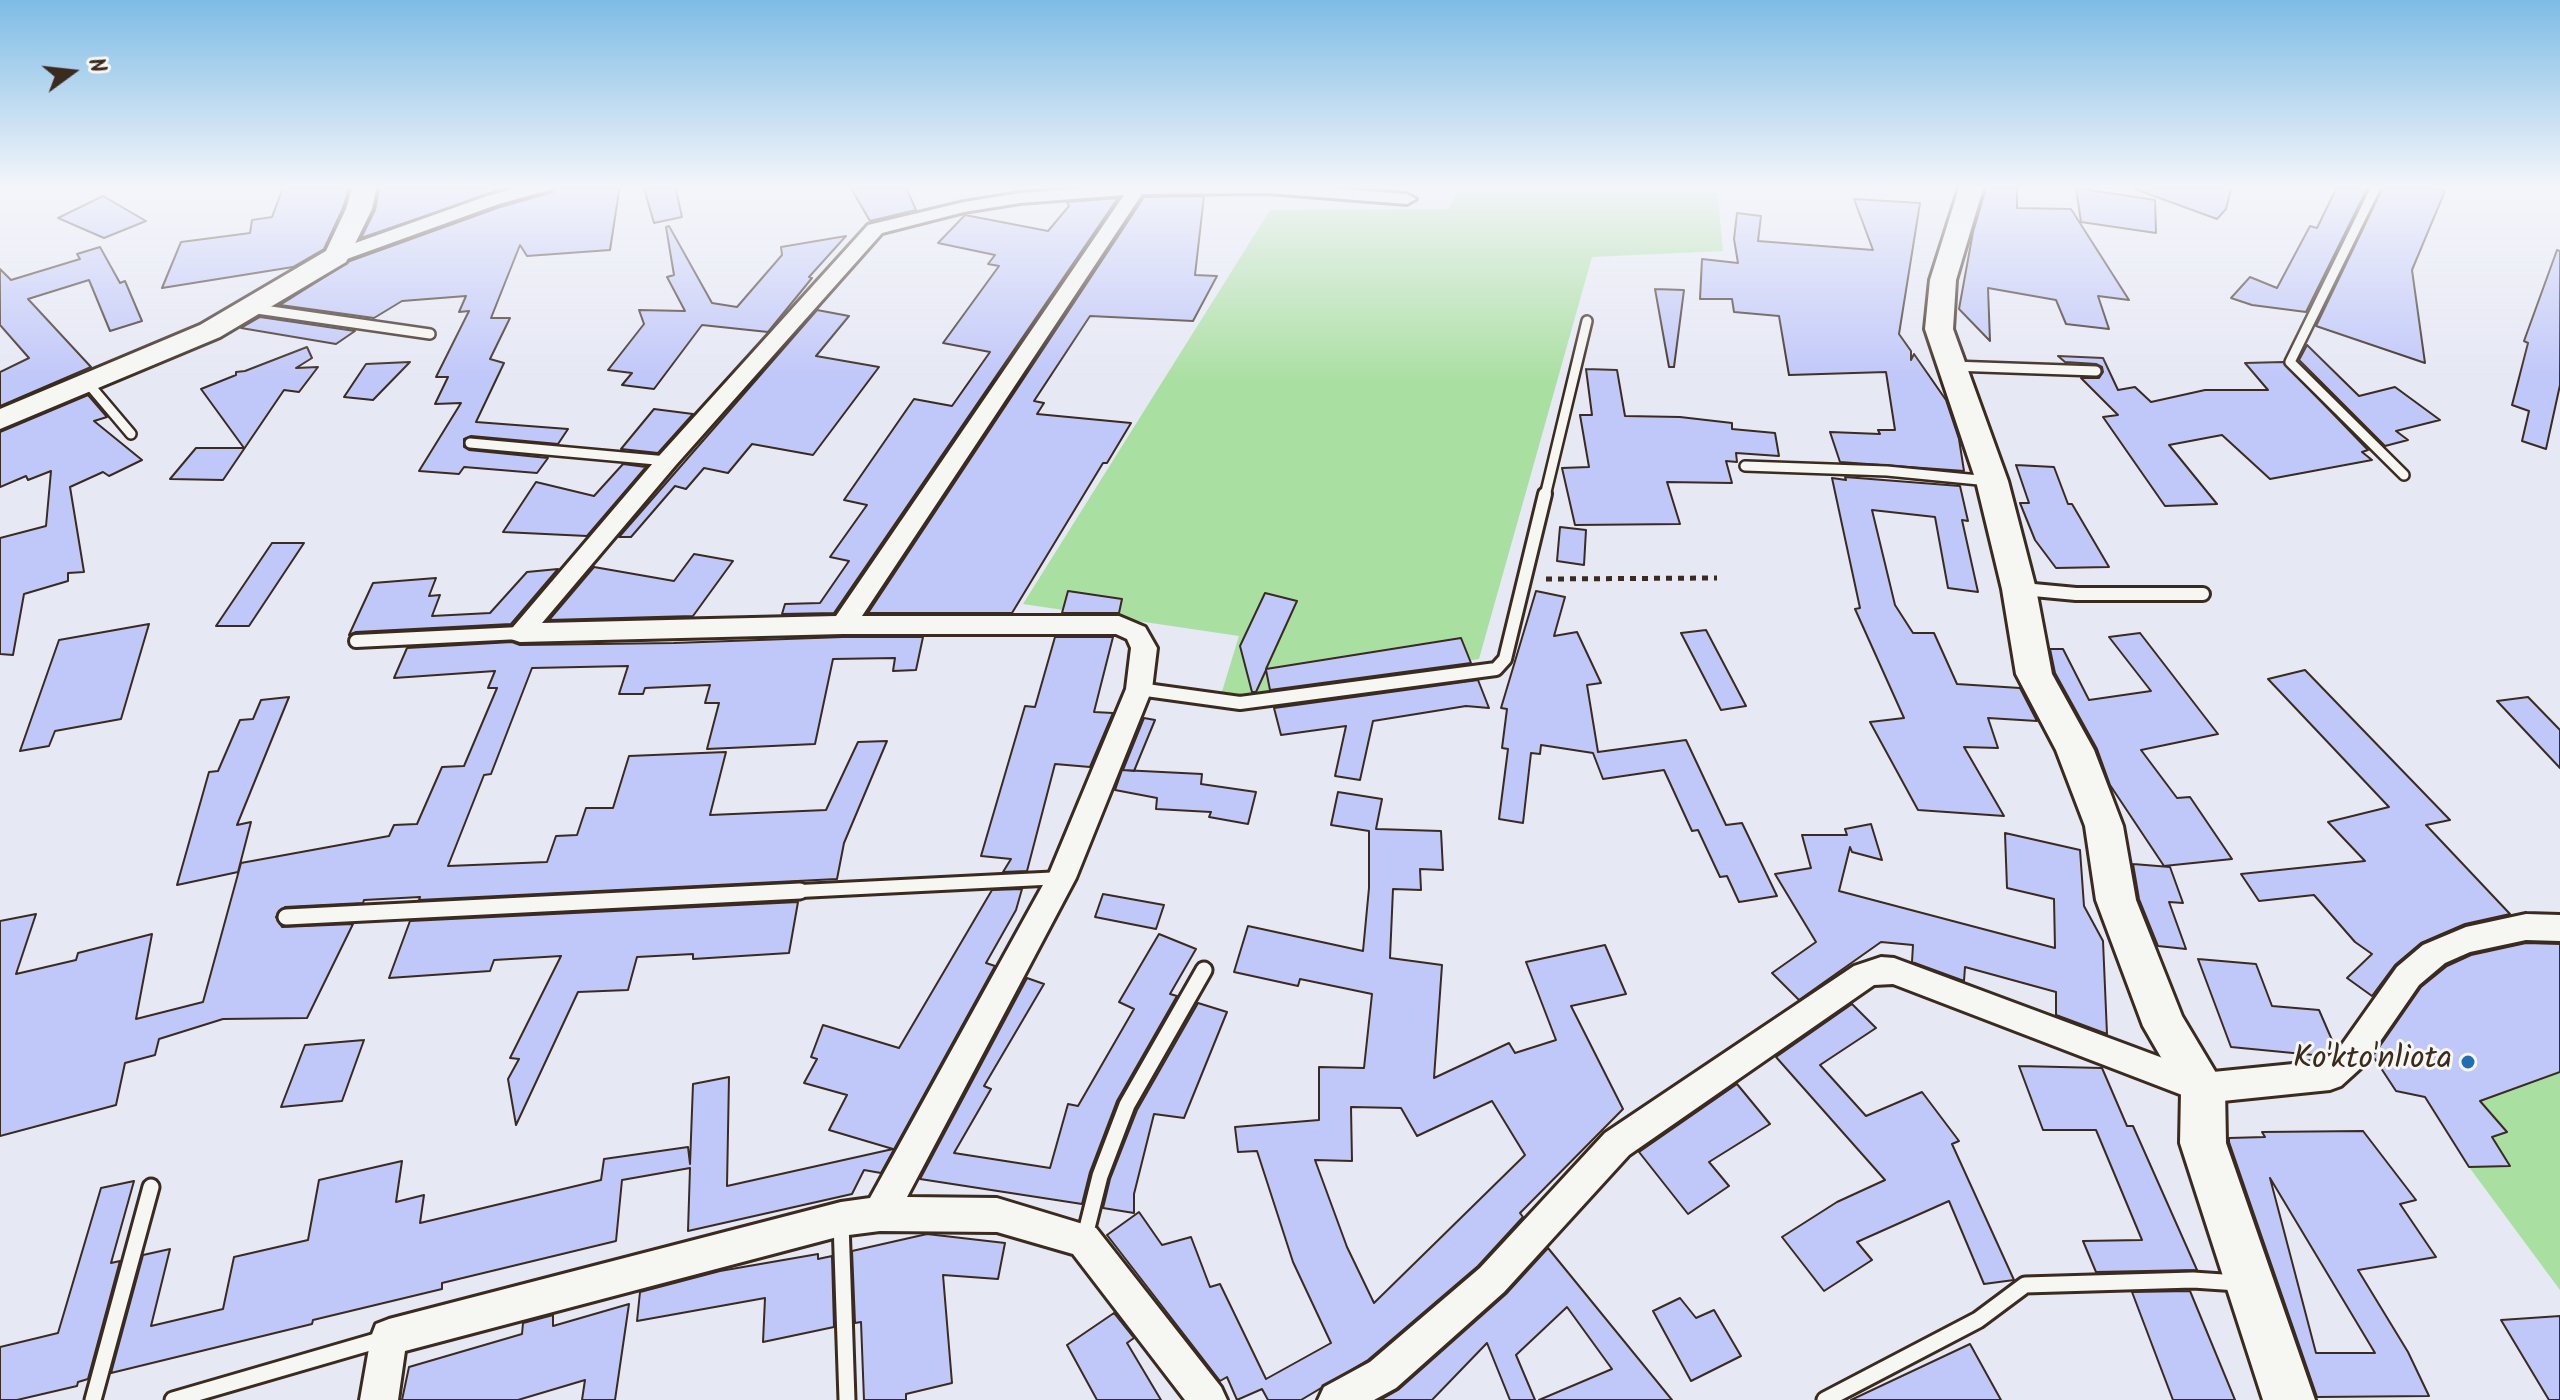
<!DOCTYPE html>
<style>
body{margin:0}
#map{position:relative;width:2560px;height:1400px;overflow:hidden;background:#e6e8f4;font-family:Kalam,sans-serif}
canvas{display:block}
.north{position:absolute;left:32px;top:32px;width:80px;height:80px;-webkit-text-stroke:6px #f6f6f2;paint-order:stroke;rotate:75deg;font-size:22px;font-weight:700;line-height:32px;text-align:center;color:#3b2a1e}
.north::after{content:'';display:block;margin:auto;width:28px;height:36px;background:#3b2a1e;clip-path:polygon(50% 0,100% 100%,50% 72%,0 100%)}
</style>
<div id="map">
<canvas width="2560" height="1400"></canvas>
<div class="north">N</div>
</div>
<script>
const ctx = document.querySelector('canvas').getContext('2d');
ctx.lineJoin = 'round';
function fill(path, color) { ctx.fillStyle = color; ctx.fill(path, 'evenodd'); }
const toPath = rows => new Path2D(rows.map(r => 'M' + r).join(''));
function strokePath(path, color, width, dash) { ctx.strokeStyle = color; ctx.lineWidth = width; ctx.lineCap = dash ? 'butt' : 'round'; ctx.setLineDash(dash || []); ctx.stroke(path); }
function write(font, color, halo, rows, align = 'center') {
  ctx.font = font + ' Kalam,sans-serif'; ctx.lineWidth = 6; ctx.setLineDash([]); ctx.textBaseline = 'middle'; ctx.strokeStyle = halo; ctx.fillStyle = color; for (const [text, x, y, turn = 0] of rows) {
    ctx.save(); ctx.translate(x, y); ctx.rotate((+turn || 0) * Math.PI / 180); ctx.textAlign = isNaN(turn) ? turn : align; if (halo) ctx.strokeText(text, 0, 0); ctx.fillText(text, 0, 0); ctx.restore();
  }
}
fill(toPath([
 [1462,185,1717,185,1723,251,1592,257,1479,659,1220,698,1239,636,1023,604,1270,210,1448,209],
 [2560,1072,2560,1290,2469,1167,2510,1165,2492,1137,2480,1101]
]), '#aadfa2');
const building = toPath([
 [284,185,350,185,343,208,324,249,293,267,162,288,181,242,250,233,252,220,272,217,284,185],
 [380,185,516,185,361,238,375,210,380,185],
 [558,185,620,185,610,250,527,256,520,245,491,318,510,318,490,359,504,363,476,422,568,429,558,444,471,436,464,439,464,447,469,450,548,458,537,473,464,467,459,474,419,471,461,403,435,404,448,377,436,377,469,311,459,312,466,296,402,301,374,318,280,305,350,261,500,207,553,192,558,185],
 [643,185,675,185,682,217,654,223,643,185],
 [849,185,905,185,916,210,870,221,849,185],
 [1987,185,2017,185,2017,208,2071,209,2129,300,2098,296,2109,329,2066,324,2056,300,1988,288,1990,341,1959,309,1973,232,1987,185],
 [2133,185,2232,185,2226,209,2217,219,2132,188,2133,185],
 [2338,185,2369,185,2306,312,2252,305,2231,298,2250,277,2277,288,2310,226,2317,228,2338,185],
 [2384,185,2422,185,2445,191,2412,270,2425,363,2316,326,2384,185],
 [2076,188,2155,200,2156,233,2081,222,2076,188],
 [103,196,146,221,104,238,58,218,103,196],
 [1204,196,1195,275,1217,276,1193,321,1090,316,1034,401,1044,403,1037,414,1131,423,1107,463,1103,463,1012,613,868,613,1144,197,1204,196],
 [1118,198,834,613,782,614,785,604,820,603,849,561,830,557,867,505,844,500,914,399,952,406,990,352,943,343,999,266,988,264,995,255,938,243,965,215,1048,231,1069,206,1067,202,1118,198],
 [1854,199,1920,203,1899,334,1911,351,1911,360,1914,354,1946,400,1959,439,1964,471,1840,462,1830,432,1880,434,1878,430,1895,430,1886,372,1789,375,1779,316,1734,312,1732,299,1700,299,1702,259,1738,263,1734,239,1737,213,1761,216,1758,241,1873,250,1854,199],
 [669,226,712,303,737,307,782,255,781,247,846,236,809,277,812,278,768,332,702,325,654,389,622,385,632,373,608,370,644,324,639,310,685,311,667,277,674,275,666,227,669,226],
 [100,247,120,283,125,281,142,321,110,331,89,280,28,299,91,367,0,406,0,372,29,358,0,325,0,269,11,280,80,259,77,254,100,247],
 [2557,250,2560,251,2560,385,2546,449,2522,441,2529,411,2512,405,2528,343,2524,341,2557,250],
 [1655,289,1684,290,1674,367,1669,367,1655,289],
 [817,310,849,316,816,356,879,367,813,455,752,444,728,473,704,468,686,489,675,486,631,537,619,537,817,310],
 [260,317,355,331,336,344,241,328,260,317],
 [2307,345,2359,396,2395,387,2440,420,2396,431,2408,440,2385,446,2299,360,2307,345],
 [307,347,312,358,296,368,318,367,299,392,284,390,223,480,170,479,196,448,244,448,201,389,236,375,236,372,245,371,307,347],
 [2058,356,2103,358,2118,390,2135,387,2151,402,2205,390,2268,390,2245,363,2283,362,2368,450,2362,452,2372,460,2270,479,2222,435,2169,445,2217,504,2165,506,2103,417,2118,415,2081,378,2099,378,2103,372,2102,367,2096,364,2065,362,2058,356],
 [410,362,373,400,344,397,366,364,410,362],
 [1586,369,1617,370,1625,416,1680,417,1732,423,1732,429,1775,433,1779,456,1736,453,1737,462,1726,461,1732,483,1667,482,1680,524,1575,525,1562,468,1589,467,1580,415,1592,415,1586,369],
 [88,395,107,417,94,421,142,460,109,476,103,472,70,487,84,572,68,573,68,581,24,594,13,655,0,654,0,538,46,526,51,471,28,480,26,476,0,487,0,432,88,395],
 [654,409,693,414,658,453,621,449,654,409],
 [623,464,646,467,587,536,503,532,536,482,594,496,623,464],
 [2016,465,2054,467,2068,504,2072,504,2109,567,2056,568,2035,540,2020,503,2029,503,2016,465],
 [1845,477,1960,486,1968,521,1962,520,1978,592,1948,588,1935,517,1872,510,1895,605,1913,633,1934,633,1957,684,2020,688,2037,721,1988,718,1998,748,1964,747,2004,816,1918,810,1870,722,1904,718,1855,609,1860,608,1832,478,1846,480,1845,477],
 [1560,527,1586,530,1584,565,1557,561,1560,527],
 [272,543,304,543,249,626,216,626,272,543],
 [694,554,733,561,693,616,549,620,594,567,674,581,694,554],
 [558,569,511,624,356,632,349,635,373,583,436,578,429,596,440,595,432,616,490,613,527,572,558,569],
 [1068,591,1122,599,1119,613,1062,613,1068,591],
 [1536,591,1565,597,1554,636,1577,632,1601,683,1587,685,1598,752,1686,740,1726,825,1742,823,1777,896,1739,902,1727,876,1720,877,1698,830,1692,831,1664,770,1603,779,1593,753,1541,745,1540,754,1531,753,1523,823,1499,819,1508,749,1502,748,1507,709,1501,708,1536,591],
 [1265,593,1297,601,1266,669,1461,638,1471,663,1270,690,1266,670,1256,692,1252,692,1240,646,1265,593],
 [149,624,121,719,55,731,49,746,20,751,59,640,149,624],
 [1706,630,1746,706,1721,710,1681,633,1706,630],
 [2140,633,2218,734,2141,750,2177,798,2190,797,2232,859,2164,866,2110,785,2097,749,2055,673,2050,649,2063,649,2089,700,2151,691,2109,637,2140,633],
 [843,637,923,637,916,670,893,671,895,658,833,659,815,744,707,749,719,703,705,703,710,685,645,688,643,694,619,694,628,666,532,668,491,774,484,775,448,866,547,862,556,836,577,835,586,808,613,808,629,756,726,752,710,815,826,810,858,742,887,741,844,843,837,879,419,900,420,897,364,900,363,903,285,907,276,917,282,927,353,924,307,1018,223,1019,159,1039,155,1055,125,1063,116,1105,0,1136,0,921,36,914,16,974,76,960,78,953,152,934,136,1019,203,1002,241,863,389,836,394,825,417,824,442,767,464,766,497,688,488,688,495,671,394,678,407,648,512,642,520,645,674,643,843,637],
 [1055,637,1113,637,1094,712,1113,713,1090,767,1055,764,1027,871,1003,872,1011,859,981,856,1025,706,1035,707,1055,637],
 [2305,670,2450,820,2426,825,2510,914,2465,924,2421,943,2395,965,2372,996,2347,978,2372,954,2355,942,2314,895,2259,901,2241,874,2365,861,2328,822,2389,807,2268,679,2305,670],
 [1478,680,1489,708,1466,706,1373,721,1360,780,1335,776,1346,726,1281,735,1274,708,1478,680],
 [289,697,237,825,251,822,238,872,177,885,209,772,218,771,240,720,253,719,261,700,289,697],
 [2528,697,2560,730,2560,768,2497,701,2528,697],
 [1144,718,1155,720,1134,771,1123,770,1144,718],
 [1122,770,1202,774,1201,784,1256,792,1248,824,1209,817,1211,812,1156,809,1157,798,1115,790,1122,770],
 [1338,792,1382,799,1376,829,1441,831,1443,870,1420,869,1421,890,1393,889,1390,958,1442,965,1434,1078,1509,1043,1515,1053,1556,1040,1526,962,1605,945,1626,994,1571,1006,1623,1109,1520,1213,1523,1217,1478,1266,1368,1360,1301,1400,1268,1400,1262,1389,1237,1400,1227,1377,1220,1381,1107,1235,1139,1212,1162,1245,1191,1237,1210,1287,1220,1284,1266,1379,1331,1343,1293,1262,1257,1151,1238,1152,1235,1127,1319,1120,1319,1067,1364,1068,1372,994,1300,979,1298,986,1234,972,1248,926,1363,951,1369,888,1369,831,1331,825,1338,792],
 [1492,1101,1525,1155,1374,1303,1347,1247,1315,1160,1352,1161,1351,1107,1401,1108,1417,1136,1492,1101],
 [1871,824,1882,860,1852,852,1850,847,1839,891,2055,948,2054,899,2007,888,2005,833,2080,850,2084,906,2103,941,2107,1034,2056,1015,2056,992,1965,967,1964,981,1912,962,1913,945,1881,942,1799,1000,1772,973,1816,942,1775,874,1811,868,1802,835,1847,835,1845,829,1871,824],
 [2133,864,2170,867,2183,903,2169,902,2186,949,2158,946,2139,899,2133,864],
 [1022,889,1016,910,986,963,995,966,881,1173,864,1170,852,1194,688,1231,690,1168,622,1180,616,1241,442,1283,442,1289,313,1320,312,1324,111,1373,143,1255,170,1249,151,1326,223,1309,234,1257,308,1240,319,1180,402,1161,396,1202,424,1195,420,1223,601,1180,604,1159,688,1147,690,1164,693,1084,729,1077,727,1186,893,1149,829,1130,847,1095,804,1083,817,1059,811,1057,823,1025,899,1048,992,890,1022,889],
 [1103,894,1164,905,1156,929,1095,917,1103,894],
 [798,902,789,953,693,959,693,954,637,957,628,990,578,992,516,1125,508,1079,519,1059,510,1058,561,956,494,960,490,971,389,978,410,921,798,902],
 [1159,934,1196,949,1170,994,1177,996,1117,1101,1090,1172,1082,1204,920,1179,1027,978,1044,984,984,1086,991,1089,954,1153,1050,1168,1068,1104,1078,1106,1134,1009,1119,1002,1159,934],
 [2526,943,2560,944,2560,1072,2480,1101,2507,1132,2492,1137,2510,1166,2469,1167,2425,1097,2396,1091,2373,1056,2421,987,2447,966,2471,955,2526,943],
 [2198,959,2256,964,2272,1006,2319,1010,2335,1047,2324,1056,2231,1047,2198,959],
 [1198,1003,1227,1012,1184,1118,1154,1114,1134,1194,1134,1213,1103,1208,1110,1179,1137,1110,1198,1003],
 [1852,1004,1876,1028,1820,1065,1866,1116,1922,1092,1959,1141,1952,1144,2014,1280,1984,1284,1949,1201,1857,1242,1872,1260,1824,1291,1782,1237,1837,1202,1885,1180,1776,1057,1852,1004],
 [364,1040,342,1101,281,1107,305,1045,364,1040],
 [2019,1066,2102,1068,2127,1126,2133,1126,2197,1270,2096,1272,2083,1241,2142,1240,2096,1130,2043,1130,2019,1066],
 [1737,1084,1770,1124,1709,1162,1729,1186,1688,1214,1639,1152,1737,1084],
 [2363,1131,2416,1200,2400,1204,2436,1257,2358,1270,2408,1352,2429,1396,2317,1397,2229,1142,2229,1138,2265,1137,2262,1132,2363,1131],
 [2270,1178,2375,1353,2316,1353,2270,1178],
 [134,1181,111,1263,120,1261,88,1379,78,1382,77,1386,17,1400,0,1400,0,1347,58,1333,101,1188,134,1181],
 [927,1234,1005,1243,998,1279,943,1275,952,1383,906,1394,906,1400,864,1400,861,1322,855,1323,852,1251,927,1234],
 [1548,1248,1672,1400,1539,1400,1612,1369,1567,1307,1516,1355,1535,1400,1510,1400,1487,1343,1432,1400,1380,1400,1398,1390,1506,1294,1548,1248],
 [818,1254,818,1259,832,1256,834,1327,763,1342,765,1298,637,1321,640,1292,720,1271,818,1254],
 [2190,1291,2235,1400,2173,1400,2132,1292,2190,1291],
 [1680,1298,1696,1318,1714,1310,1741,1356,1691,1381,1653,1311,1680,1298],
 [629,1304,615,1400,582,1400,585,1380,518,1400,402,1400,409,1367,522,1334,523,1323,553,1315,553,1326,629,1304],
 [1114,1313,1134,1338,1127,1343,1161,1400,1097,1400,1067,1345,1114,1313],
 [2560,1316,2560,1400,2549,1400,2501,1320,2560,1316],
 [1970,1344,2001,1400,1851,1400,1970,1344]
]);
fill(building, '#c0c7f9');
strokePath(building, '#3b2a1e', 2);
const laneFar2 = toPath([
 [2377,185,2290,362,2404,475],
 [250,308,430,334],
 [1952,366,2096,371],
 [87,382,131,434],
 [470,443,667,461],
 [1745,466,1887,471,1989,481],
 [1545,496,1587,321]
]);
const laneFar1 = toPath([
 [2023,589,2076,594,2203,594],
 [356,641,520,633],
 [1139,689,1240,703,1496,669,1505,659,1545,494],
 [760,893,1062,878]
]);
const lane = toPath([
 [286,917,800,891],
 [841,1222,847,1400],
 [1084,1240,1100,1176,1127,1105,1204,970],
 [93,1400,151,1187],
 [173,1400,383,1339],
 [1825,1400,1978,1320,2025,1285,2193,1280,2238,1283]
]);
const street = toPath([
 [527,185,555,185,552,189,499,204,344,260,337,262,328,256,330,252,487,196,527,185],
 [1122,185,1295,185,1407,194,1416,199,1407,204,1268,193,1142,194,862,616,1119,616,1145,627,1157,648,1152,689,1076,878,907,1197,997,1198,1096,1228,1221,1387,1227,1400,1185,1400,1073,1254,997,1232,880,1231,841,1236,405,1351,398,1400,360,1400,371,1337,376,1324,389,1319,841,1202,870,1198,1049,874,1126,689,1131,648,1127,639,1116,634,843,634,520,642,511,639,508,633,659,456,868,225,964,202,1020,193,1122,185],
 [1124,195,836,616,542,623,675,466,882,233,964,212,1020,203,1124,195],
 [2526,914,2560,915,2560,941,2526,940,2470,952,2445,963,2419,985,2363,1066,2341,1086,2330,1090,2203,1103,1893,984,1874,985,1629,1155,1504,1292,1396,1388,1374,1400,1318,1400,1324,1387,1370,1362,1480,1268,1605,1133,1854,966,1881,957,1894,958,2203,1073,2323,1061,2341,1046,2397,967,2423,945,2466,927,2526,914]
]);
const secondary = toPath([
 [353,185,377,185,372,209,346,262,220,337,0,429,0,409,200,325,326,251,346,209,353,185],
 [1960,185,1984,185,1956,280,1953,329,2008,481,2036,589,2052,674,2094,750,2123,826,2136,900,2182,1016,2225,1088,2226,1143,2315,1400,2263,1400,2180,1143,2181,1092,2143,1026,2096,900,2085,826,2056,750,2016,674,2002,589,1976,481,1925,329,1930,280,1960,185]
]);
strokePath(laneFar2, '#3b2a1e', 14);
strokePath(laneFar1, '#3b2a1e', 18);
strokePath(lane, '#3b2a1e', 21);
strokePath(street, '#3b2a1e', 6);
strokePath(secondary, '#3b2a1e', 6);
strokePath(toPath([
 [1546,579,1717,578]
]), '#3b2a1e', 5, [6, 6]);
strokePath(laneFar2, '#f6f6f2', 9);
strokePath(laneFar1, '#f6f6f2', 12);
strokePath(lane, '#f6f6f2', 15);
fill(street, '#f6f6f2');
fill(secondary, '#f6f6f2');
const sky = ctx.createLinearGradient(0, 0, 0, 381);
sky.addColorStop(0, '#7ebce5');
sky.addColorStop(0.49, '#f4f5fa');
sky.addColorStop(1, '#f4f5fa00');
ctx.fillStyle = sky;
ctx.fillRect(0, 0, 2560, 381);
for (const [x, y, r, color] of [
 [2468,1062,8,"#1f6fb2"]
]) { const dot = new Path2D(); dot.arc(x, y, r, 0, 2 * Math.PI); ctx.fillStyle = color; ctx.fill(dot); strokePath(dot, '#f6f6f2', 3); }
write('32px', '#3b2a1e', '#f6f6f2', [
 ["Ko'kto'nliota",2452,1062]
], 'right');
</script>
